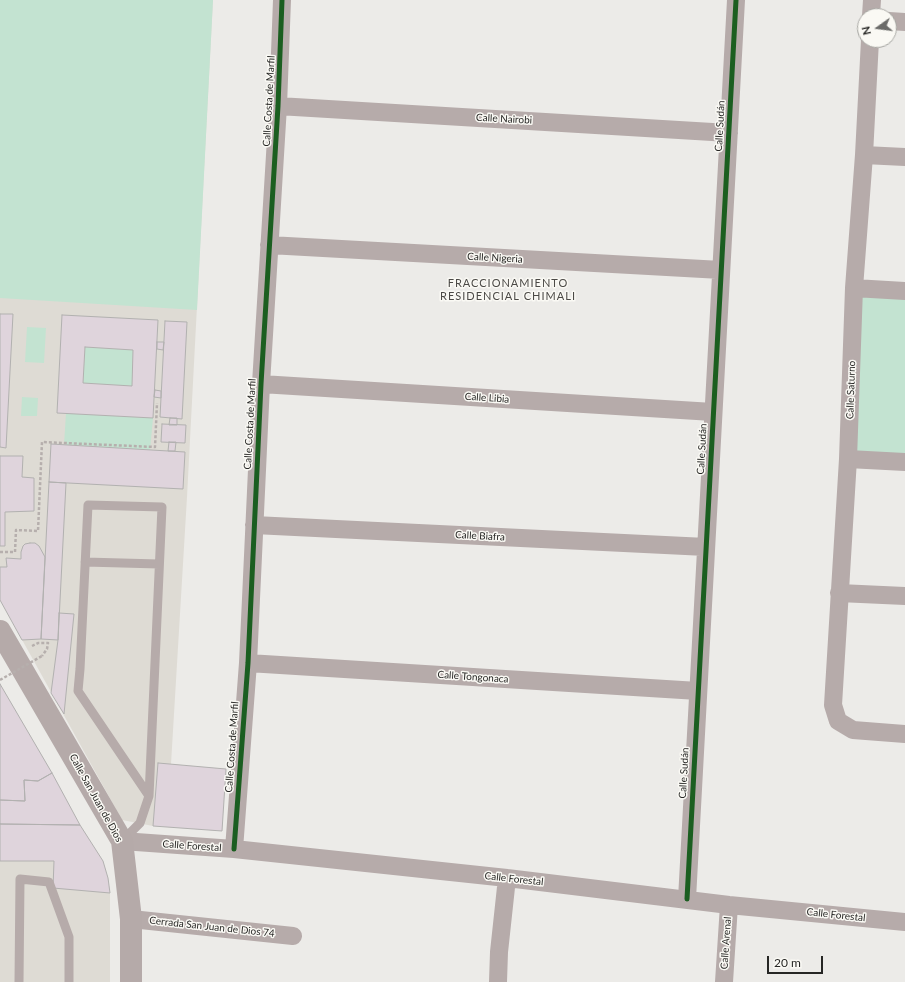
<!DOCTYPE html>
<meta charset="utf-8">
<style>
body{margin:0}
#map{position:relative;width:905px;height:982px;overflow:hidden;background:#ecebe8;font-family:Lato,sans-serif}
canvas{display:block}
.north{position:absolute;left:857px;top:8px;width:40px;height:40px;box-sizing:border-box;background:#faf9f4;border:1px solid #a5a5a1;border-radius:50%;rotate:256deg;font-size:11px;font-weight:700;line-height:16px;text-align:center;color:#262624}
.north::after{content:'';display:block;margin:auto;width:14px;height:18px;background:#6b6b69;clip-path:polygon(50% 0,100% 100%,50% 72%,0 100%)}
.scale{position:absolute;left:767px;top:956px;width:56px;height:18px;box-sizing:border-box;border:2px solid #262624;border-top:0;padding-left:5px;font-size:12px;line-height:14px;white-space:nowrap;color:#262624;-webkit-text-stroke:3px #faf9f4;paint-order:stroke}
</style>
<div id="map">
<canvas width="905" height="982"></canvas>
<div class="north">N</div>
<div class="scale">20 m</div>
</div>
<script>
const ctx = document.querySelector('canvas').getContext('2d');
ctx.lineJoin = 'round';
function fill(path, color) { ctx.fillStyle = color; ctx.fill(path, 'evenodd'); }
const toPath = rows => new Path2D(rows.map(r => 'M' + r).join(''));
function strokePath(path, color, width, dash) { ctx.strokeStyle = color; ctx.lineWidth = width; ctx.lineCap = dash ? 'butt' : 'round'; ctx.setLineDash(dash || []); ctx.stroke(path); }
function write(font, color, halo, rows, align = 'center') {
  ctx.font = font + ' Lato,sans-serif'; ctx.lineWidth = 3; ctx.setLineDash([]); ctx.textBaseline = 'middle'; ctx.strokeStyle = halo; ctx.fillStyle = color; for (const [text, x, y, turn = 0] of rows) {
    ctx.save(); ctx.translate(x, y); ctx.rotate((+turn || 0) * Math.PI / 180); ctx.textAlign = isNaN(turn) ? turn : align; if (halo) ctx.strokeText(text, 0, 0); ctx.fillText(text, 0, 0); ctx.restore();
  }
}
fill(toPath([
 [0,0,213,0,187,497,171,764,226,769,222,831,153,826,122,820,0,600],
 [0,684,52,773,80,825,103,861,108,878,110,893,110,982,0,982]
]), '#dedbd4');
fill(toPath([
 [0,0,213,0,197,310,0,298],
 [856,292,905,295,905,456,845,452],
 [27,327,46,328,44,363,25,362],
 [85,347,133,350,132,386,83,383],
 [22,397,38,398,37,416,21,416],
 [66,413,153,418,150,450,64,445]
]), '#c3e3d1');
const building = toPath([
 [0,314,13,314,6,448,0,447,0,314],
 [62,315,158,320,153,418,57,413,62,315],
 [85,347,133,350,132,386,83,383,85,347],
 [165,321,187,322,182,419,160,417,165,321],
 [157,342,164,342,163,350,157,349,157,342],
 [155,390,161,391,161,398,154,397,155,390],
 [170,418,177,418,177,425,169,425,170,418],
 [162,424,186,425,185,443,161,442,162,424],
 [169,442,176,442,175,451,168,451,169,442],
 [51,444,185,452,183,489,49,482,51,444],
 [0,456,23,456,22,477,34,478,34,511,5,512,5,546,0,546,0,456],
 [49,482,66,483,58,640,41,639,49,482],
 [30,543,35,543,39,546,45,557,41,639,22,640,0,600,0,567,7,567,6,558,21,559,21,552,23,546,25,544,30,543],
 [59,613,74,614,64,714,51,693,58,640,59,613],
 [0,684,52,773,38,781,24,780,25,801,0,800,0,684],
 [158,763,226,769,222,831,153,826,158,763],
 [52,773,80,825,0,824,0,800,25,801,24,780,38,781,52,773],
 [0,824,80,825,103,861,108,878,110,893,53,888,54,861,0,861,0,824]
]);
fill(building, '#dfd4dc');
strokePath(building, '#b2b1b0', 1);
strokePath(toPath([
 [0,552,15,552,16,530,38,531,42,442,155,447,157,403],
 [32,646,38,643,48,643,47,649,42,656]
]), '#b6afad', 2.5, [3, 2]);
strokePath(toPath([
 [85,562,159,564],
 [122,841,140,823,149,796,162,507,88,505,80,669,78,691,149,796],
 [19,982,20,879,49,882,69,937,69,982]
]), '#b6abaa', 9);
strokePath(toPath([
 [871,16,872,0],
 [889,21,905,22],
 [870,40,864,155,854,288,848,459,833,705,838,721,853,730,905,734],
 [278,106,729,133],
 [864,155,905,157],
 [269,245,721,270],
 [854,288,905,291],
 [261,384,713,412],
 [848,459,905,462],
 [254,525,706,547],
 [839,593,905,596],
 [248,663,698,691],
 [122,841,234,849,507,878,729,905,905,922],
 [234,849,248,663,261,384,278,106,282,0],
 [687,899,736,0],
 [131,919,293,936],
 [498,982,499,952,507,878],
 [724,982,729,905]
]), '#b6abaa', 18);
strokePath(toPath([
 [0,631,122,841,131,919,131,982]
]), '#b5aaa9', 22);
strokePath(toPath([
 [0,680,42,656]
]), '#b6afad', 2.5, [3, 2]);
strokePath(toPath([
 [234,849,248,663,261,384,278,106,282,0],
 [687,899,736,0]
]), '#1b5e20', 5);
write('10px', '#262624', '#faf9f4', [
 ["Calle Costa de Marfil",269,101,-87],
 ["Calle Nairobi",504,119,3],
 ["Calle Sudán",720,126,-87],
 ["Calle Nigeria",495,258,3],
 ["Calle Saturno",851,390,-88],
 ["Calle Libia",487,398,4],
 ["Calle Costa de Marfil",250,424,-87],
 ["Calle Sudán",702,449,-87],
 ["Calle Biafra",480,536,3],
 ["Calle Tongonaca",473,677,4],
 ["Calle Costa de Marfil",232,747,-86],
 ["Calle Sudán",684,773,-87],
 ["Calle San Juan de Dios",96,798,61],
 ["Calle Forestal",192,846,4],
 ["Calle Forestal",514,879,6],
 ["Calle Forestal",836,915,6],
 ["Cerrada San Juan de Dios 74",212,927,6],
 ["Calle Arenal",726,943,-86]
]);
ctx.letterSpacing = '1px';
write('11px', '#4b4946', '#faf9f4', [
 ["FRACCIONAMIENTO",508,283],
 ["RESIDENCIAL CHIMALI",508,296]
]);
ctx.letterSpacing = '0px';
</script>
